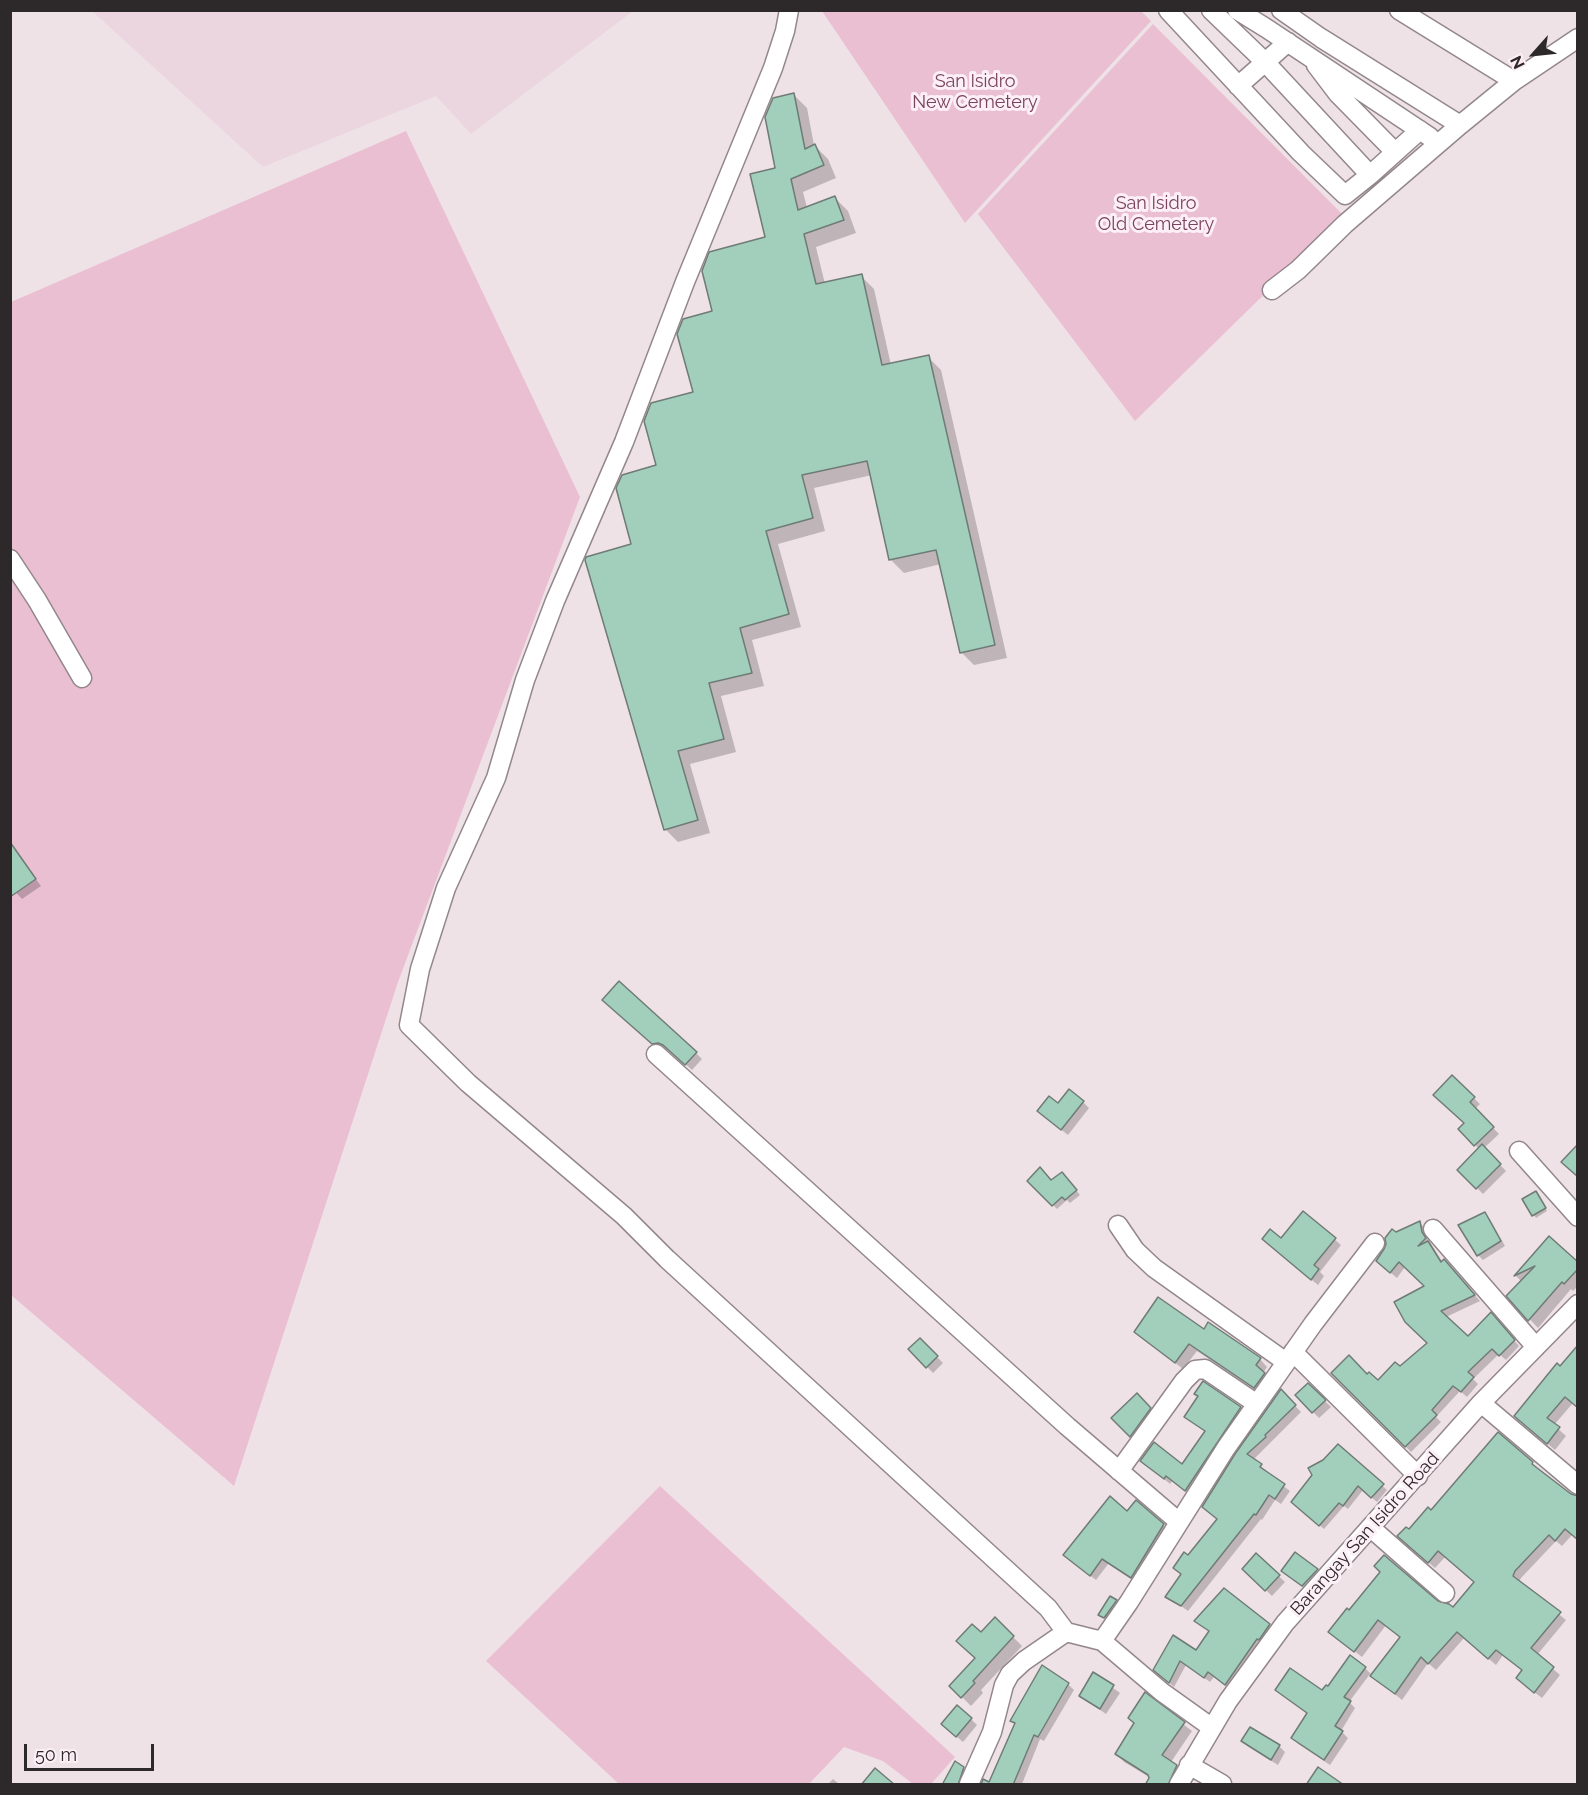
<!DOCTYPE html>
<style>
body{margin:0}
#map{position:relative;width:1588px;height:1795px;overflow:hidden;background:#efe2e7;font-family:Raleway,sans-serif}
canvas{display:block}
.frame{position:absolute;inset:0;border:12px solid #2d282a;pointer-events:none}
.north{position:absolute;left:1504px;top:24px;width:60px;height:60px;-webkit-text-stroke:4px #fceff5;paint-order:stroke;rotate:243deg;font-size:16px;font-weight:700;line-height:24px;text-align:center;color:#2d282a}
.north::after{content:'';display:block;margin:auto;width:21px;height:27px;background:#2d282a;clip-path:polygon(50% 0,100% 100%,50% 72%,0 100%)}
.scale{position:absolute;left:24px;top:1744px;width:130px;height:27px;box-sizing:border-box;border:3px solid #2d282a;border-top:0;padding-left:8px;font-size:18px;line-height:21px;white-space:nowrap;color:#2d282a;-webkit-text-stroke:4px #fceff5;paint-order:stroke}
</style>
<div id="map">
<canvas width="1588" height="1795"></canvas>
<div class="frame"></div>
<div class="north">N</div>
<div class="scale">50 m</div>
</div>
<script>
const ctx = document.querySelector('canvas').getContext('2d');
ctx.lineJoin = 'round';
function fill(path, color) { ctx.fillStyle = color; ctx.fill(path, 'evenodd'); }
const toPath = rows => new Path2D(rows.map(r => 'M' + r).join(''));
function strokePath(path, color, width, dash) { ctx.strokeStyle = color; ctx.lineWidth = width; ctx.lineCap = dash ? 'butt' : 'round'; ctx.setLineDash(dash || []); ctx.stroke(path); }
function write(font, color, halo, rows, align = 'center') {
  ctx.font = font + ' Raleway,sans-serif'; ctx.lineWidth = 6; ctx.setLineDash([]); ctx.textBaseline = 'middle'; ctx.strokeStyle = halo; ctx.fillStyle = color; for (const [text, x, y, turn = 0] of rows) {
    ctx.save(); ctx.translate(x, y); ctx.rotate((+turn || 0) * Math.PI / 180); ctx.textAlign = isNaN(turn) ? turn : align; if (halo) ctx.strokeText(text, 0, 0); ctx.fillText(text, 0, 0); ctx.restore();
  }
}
fill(toPath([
 [92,11,633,11,471,134,436,96,263,167]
]), '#ebd6df');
fill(toPath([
 [1141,11,1151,21,965,223,822,11],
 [1153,24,1344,216,1135,421,978,214],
 [406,131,580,497,398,982,234,1486,11,1295,11,302],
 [660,1486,955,1757,931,1784,913,1784,883,1761,844,1747,809,1784,619,1784,486,1661]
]), '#eabfd2');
fill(toPath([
 [794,95,807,108,814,145,828,159,836,178,803,192,807,208,835,198,848,211,856,233,816,247,825,284,861,276,874,289,891,365,928,357,941,370,1007,658,974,665,961,652,941,564,904,573,891,560,872,475,814,488,825,531,778,544,801,627,752,640,764,686,721,696,736,752,690,764,710,833,678,842,665,829,657,467,695,393,714,312,766,239,777,169],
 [16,853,41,886,22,899,10,886],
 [610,1006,696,1053,702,1059,692,1070,671,1051,665,1049,659,1049],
 [1452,1077,1480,1104,1475,1109,1499,1134,1484,1148,1506,1171,1483,1194,1459,1170,1479,1149,1460,1129,1466,1124],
 [1083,1102,1089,1108,1068,1135,1045,1117,1059,1105],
 [1066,1178,1080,1195,1070,1203,1067,1200,1057,1209,1029,1181,1052,1182],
 [1538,1195,1547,1211,1536,1218,1524,1200],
 [1304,1213,1341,1245,1320,1272,1324,1276,1318,1285,1270,1245,1281,1240],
 [1485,1214,1490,1219,1505,1246,1483,1260,1478,1255],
 [1420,1223,1426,1229,1428,1239,1443,1263,1450,1267,1480,1301,1446,1317,1468,1338,1496,1320,1519,1346,1506,1360,1499,1354,1473,1379,1478,1384,1467,1397,1460,1391,1436,1417,1441,1422,1411,1452,1333,1373,1368,1376,1378,1382,1400,1368,1429,1343,1427,1287,1405,1267,1397,1278,1383,1266,1396,1234],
 [1549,1238,1578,1264,1578,1286,1573,1291,1571,1289,1538,1328,1508,1296,1522,1282,1516,1276],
 [1204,1331,1260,1359,1267,1367,1263,1373,1271,1381,1262,1395,1197,1351,1183,1369,1136,1332],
 [920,1340,943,1363,933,1373,910,1349],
 [1560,1368,1573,1403,1554,1425,1566,1436,1555,1450,1523,1423],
 [1308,1385,1331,1407,1319,1418,1297,1396],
 [1281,1391,1301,1412,1253,1460,1267,1471,1266,1473,1290,1491,1281,1504,1275,1500,1262,1520,1261,1519,1188,1611,1167,1596,1182,1575,1188,1557,1218,1519,1210,1513],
 [1137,1395,1156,1415,1137,1442,1113,1418],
 [1240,1408,1246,1414,1192,1496,1173,1480,1170,1484,1142,1461,1183,1466,1206,1432,1186,1416],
 [1338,1446,1387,1490,1377,1502,1363,1490,1348,1509,1344,1506,1324,1529,1297,1506,1324,1461],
 [1532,1463,1539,1470,1572,1535,1562,1546,1556,1541,1521,1578,1519,1582,1566,1620,1537,1655,1560,1675,1542,1698,1525,1685,1524,1671,1503,1655,1496,1665,1464,1638,1436,1670,1428,1663,1402,1700,1370,1674,1349,1702,1355,1708,1341,1731,1348,1738,1330,1765,1298,1744,1293,1738,1308,1714,1277,1690,1323,1692,1365,1668,1373,1676,1402,1638,1386,1625,1362,1657,1330,1632,1437,1603,1454,1609,1475,1583,1446,1556,1435,1568,1406,1543,1409,1531,1431,1512],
 [1136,1502,1169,1531,1137,1583,1109,1563,1096,1580,1071,1561,1127,1513],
 [1296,1554,1323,1576,1309,1592,1289,1577],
 [1256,1555,1285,1582,1272,1596,1244,1569],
 [1224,1591,1275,1630,1231,1690,1214,1677,1210,1682,1186,1665,1174,1687,1155,1670,1197,1652,1210,1632,1196,1621],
 [1116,1601,1118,1604,1107,1620,1103,1617],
 [995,1619,1022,1646,981,1690,983,1693,971,1706,951,1686,976,1659,981,1634],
 [1094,1674,1120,1693,1106,1714,1080,1696],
 [1068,1684,1074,1690,1044,1741,1040,1739,1022,1784,989,1784,1016,1724,1012,1721],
 [1146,1695,1192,1731,1171,1762,1184,1773,1178,1784,1147,1784,1151,1778,1124,1762,1117,1754,1136,1724],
 [971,1719,977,1725,963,1742,949,1730],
 [1243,1741,1279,1746,1285,1752,1278,1765,1249,1747],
 [963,1768,969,1773,965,1784,943,1784],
 [833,1779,839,1784,828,1784]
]), '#0003');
const building = toPath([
 [794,93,805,149,815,144,824,165,791,179,798,210,835,196,844,220,804,234,816,284,862,274,882,365,929,355,995,645,960,653,936,550,889,560,867,461,802,475,813,518,766,531,789,614,740,628,752,673,709,683,724,739,678,751,698,820,664,830,585,560,586,557,631,544,616,488,622,475,656,465,644,421,651,403,693,392,677,334,683,319,712,311,702,271,709,252,765,237,750,174,775,168,765,117,773,98,794,93],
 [10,842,36,879,10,897,10,842],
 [619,981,697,1052,685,1065,663,1045,658,1043,652,1044,602,1000,619,981],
 [1452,1075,1475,1097,1470,1102,1494,1127,1474,1146,1458,1129,1464,1123,1433,1095,1452,1075],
 [1069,1089,1084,1101,1061,1130,1037,1111,1049,1096,1058,1103,1069,1089],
 [1482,1144,1501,1164,1476,1189,1457,1170,1482,1144],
 [1578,1144,1578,1177,1561,1162,1578,1144],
 [1040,1167,1051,1180,1062,1172,1077,1190,1065,1200,1062,1197,1052,1206,1027,1181,1040,1167],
 [1536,1191,1546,1208,1532,1216,1522,1199,1536,1191],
 [1303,1211,1336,1238,1314,1265,1319,1269,1311,1280,1262,1239,1270,1229,1281,1238,1303,1211],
 [1485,1212,1501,1241,1477,1256,1458,1225,1485,1212],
 [1420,1221,1422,1232,1426,1238,1418,1246,1428,1241,1441,1262,1444,1259,1475,1295,1441,1311,1468,1336,1491,1312,1515,1340,1499,1356,1492,1349,1468,1372,1474,1377,1461,1392,1453,1386,1432,1410,1437,1415,1405,1447,1331,1373,1349,1355,1367,1374,1369,1372,1378,1380,1395,1362,1400,1366,1427,1343,1405,1322,1394,1302,1424,1286,1399,1262,1390,1273,1376,1261,1384,1249,1386,1244,1385,1238,1392,1229,1396,1232,1420,1221],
 [1549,1236,1578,1262,1578,1269,1564,1284,1562,1282,1528,1321,1506,1296,1535,1266,1514,1276,1549,1236],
 [1158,1297,1204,1329,1208,1322,1261,1358,1256,1365,1265,1373,1254,1388,1189,1344,1175,1363,1134,1332,1158,1297],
 [920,1338,938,1356,926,1368,908,1349,920,1338],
 [1578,1345,1578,1408,1565,1397,1547,1418,1560,1427,1547,1444,1514,1416,1557,1363,1560,1366,1578,1345],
 [1203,1381,1241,1407,1185,1491,1166,1476,1164,1479,1140,1461,1154,1442,1182,1464,1205,1431,1184,1417,1198,1396,1194,1394,1203,1381],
 [1308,1383,1326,1400,1312,1413,1295,1395,1308,1383],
 [1281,1389,1296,1405,1265,1435,1266,1437,1247,1454,1262,1464,1260,1467,1285,1484,1275,1499,1269,1495,1256,1515,1254,1514,1181,1606,1165,1597,1181,1574,1173,1568,1184,1552,1188,1555,1217,1519,1202,1507,1235,1454,1281,1389],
 [1137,1393,1151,1408,1130,1437,1111,1418,1137,1393],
 [1498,1432,1533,1462,1532,1464,1571,1494,1578,1496,1578,1540,1565,1529,1555,1541,1549,1535,1515,1571,1513,1576,1561,1612,1531,1648,1554,1667,1534,1693,1516,1678,1522,1670,1496,1650,1488,1659,1457,1632,1428,1664,1421,1657,1395,1694,1370,1676,1400,1637,1378,1620,1354,1652,1328,1632,1347,1608,1349,1610,1380,1572,1374,1566,1384,1555,1438,1601,1449,1604,1453,1607,1474,1582,1438,1551,1428,1563,1397,1536,1406,1527,1409,1529,1428,1507,1431,1510,1498,1432],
 [1338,1444,1384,1484,1371,1498,1358,1486,1343,1506,1339,1503,1319,1526,1291,1502,1312,1475,1308,1468,1323,1460,1338,1444],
 [1110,1496,1127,1511,1136,1500,1164,1524,1131,1578,1102,1559,1090,1576,1063,1555,1110,1496],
 [1295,1552,1318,1569,1302,1586,1281,1571,1295,1552],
 [1256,1553,1280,1575,1265,1591,1242,1569,1256,1553],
 [1224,1588,1270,1624,1259,1640,1257,1639,1225,1685,1208,1672,1204,1678,1180,1661,1169,1683,1153,1670,1173,1635,1196,1650,1209,1631,1194,1621,1224,1588],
 [1110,1596,1117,1600,1104,1618,1098,1615,1110,1596],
 [995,1617,1014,1636,973,1681,975,1683,961,1698,949,1686,975,1658,956,1641,972,1624,981,1632,995,1617],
 [1350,1655,1366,1667,1344,1697,1351,1701,1335,1726,1343,1731,1324,1760,1291,1738,1307,1713,1275,1690,1290,1668,1322,1690,1326,1685,1328,1686,1350,1655],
 [1042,1665,1069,1683,1038,1737,1034,1735,1013,1785,981,1785,983,1779,989,1782,1015,1723,1010,1721,1042,1665],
 [1093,1672,1114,1685,1100,1709,1079,1696,1093,1672],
 [1145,1692,1185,1722,1162,1755,1177,1765,1168,1785,1145,1785,1149,1778,1148,1775,1115,1754,1134,1723,1128,1718,1145,1692],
 [957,1705,972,1718,956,1737,941,1724,957,1705],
 [1250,1727,1280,1745,1271,1760,1241,1741,1250,1727],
 [955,1761,964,1767,958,1785,942,1785,955,1761],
 [1318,1767,1344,1785,1306,1785,1318,1767],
 [875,1768,895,1785,861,1785,875,1768]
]);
fill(building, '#a1cfbc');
strokePath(building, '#6f7b76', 1.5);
const minor = toPath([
 [789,10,785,31,773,68,685,282,624,442,555,601,525,680,496,778,446,888,420,969,409,1025,468,1083,624,1216,667,1259,1048,1608,1066,1632,1102,1641,1162,1692,1211,1727],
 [1168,10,1301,153,1345,195,1370,175,1420,130],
 [1211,10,1265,62,1370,175],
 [1237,10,1266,28,1430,137],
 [1281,10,1321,38,1460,125],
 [1399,10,1514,81],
 [1316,65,1338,94,1395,152],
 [1238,86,1288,42],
 [1272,290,1298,270,1345,224,1460,125,1514,81,1578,38],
 [10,559,37,600,82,678],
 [656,1054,1067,1426,1179,1522],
 [1519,1151,1578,1217],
 [1118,1225,1135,1250,1154,1268,1286,1362],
 [1433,1229,1536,1347],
 [1293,1352,1418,1476],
 [1481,1403,1578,1485],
 [1119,1471,1184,1381,1195,1370,1205,1369,1257,1404],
 [1371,1528,1445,1593],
 [1102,1641,1129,1602,1226,1448,1313,1324,1375,1243],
 [1189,1765,1222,1784],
 [969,1784,992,1732,1004,1685,1010,1674,1024,1661,1066,1632],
 [1179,1784,1228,1701,1285,1623,1481,1403,1578,1304]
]);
strokePath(minor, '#93878c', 21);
strokePath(minor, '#fff', 18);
write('18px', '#7a425e', '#fceff5', [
 ["San Isidro",975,82],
 ["New Cemetery",975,103],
 ["San Isidro",1156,204],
 ["Old Cemetery",1156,225]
]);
write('18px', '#2d282a', '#fceff5', [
 ["Barangay San Isidro Road",1365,1534,-48]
]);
</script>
